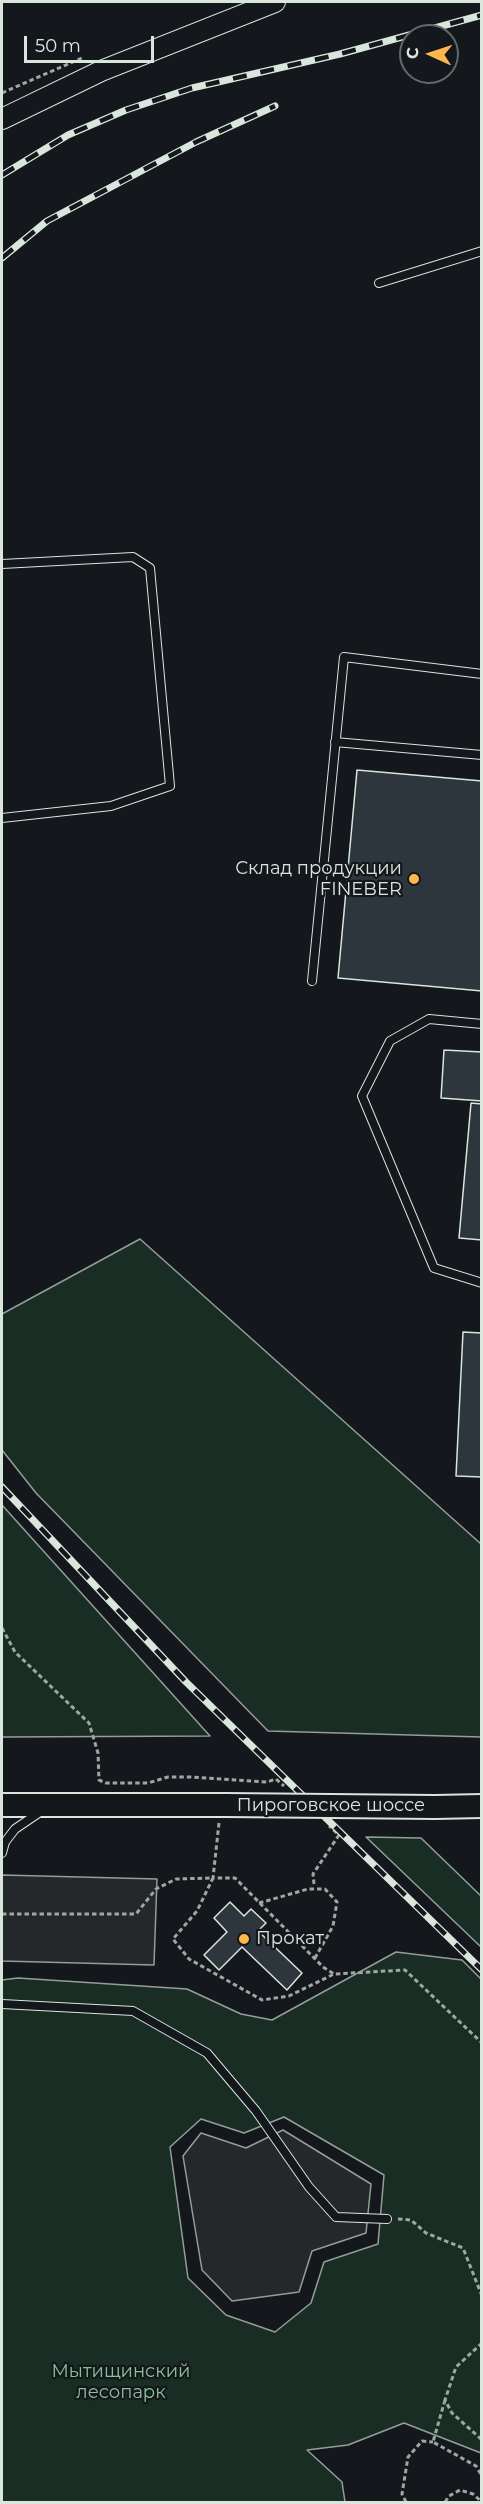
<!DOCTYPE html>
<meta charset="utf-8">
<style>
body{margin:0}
#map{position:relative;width:483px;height:2504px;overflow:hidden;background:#14181c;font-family:Montserrat,sans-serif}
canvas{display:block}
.frame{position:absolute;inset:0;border:3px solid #d8e6dc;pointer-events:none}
.north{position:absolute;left:399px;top:24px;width:60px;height:60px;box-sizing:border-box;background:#14181c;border:2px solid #626a69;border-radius:50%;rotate:273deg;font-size:16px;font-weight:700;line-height:24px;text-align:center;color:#d8e6dc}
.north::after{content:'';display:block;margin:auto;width:21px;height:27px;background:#ffb74d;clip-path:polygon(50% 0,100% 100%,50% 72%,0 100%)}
.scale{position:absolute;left:24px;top:36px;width:130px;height:27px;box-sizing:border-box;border:3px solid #d8e6dc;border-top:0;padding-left:8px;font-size:18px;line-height:21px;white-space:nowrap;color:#d8e6dc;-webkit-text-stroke:4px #14181c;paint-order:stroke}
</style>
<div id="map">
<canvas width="483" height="2504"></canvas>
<div class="frame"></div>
<div class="north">С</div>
<div class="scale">50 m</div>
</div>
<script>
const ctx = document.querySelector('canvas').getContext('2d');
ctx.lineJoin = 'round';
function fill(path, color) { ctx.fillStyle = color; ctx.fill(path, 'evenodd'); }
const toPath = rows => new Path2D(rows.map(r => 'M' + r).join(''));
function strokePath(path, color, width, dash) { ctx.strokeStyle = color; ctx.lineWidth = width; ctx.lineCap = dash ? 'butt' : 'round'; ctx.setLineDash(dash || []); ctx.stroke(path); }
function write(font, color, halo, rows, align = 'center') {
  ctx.font = font + ' Montserrat,sans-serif'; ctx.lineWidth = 4.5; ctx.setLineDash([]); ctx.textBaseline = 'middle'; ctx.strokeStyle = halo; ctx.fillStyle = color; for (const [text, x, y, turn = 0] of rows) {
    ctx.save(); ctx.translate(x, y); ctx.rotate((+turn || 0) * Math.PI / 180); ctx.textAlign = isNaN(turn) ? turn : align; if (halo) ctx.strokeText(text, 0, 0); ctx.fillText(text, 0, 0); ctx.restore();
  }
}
const green = toPath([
 [140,1239,481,1544,481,1737,268,1731,36,1493,2,1450,2,1314,140,1239],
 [2,1505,210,1736,2,1737,2,1505],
 [366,1837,421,1838,481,1896,481,1947,366,1837],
 [396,1952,462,1960,481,1979,481,2453,404,2423,348,2445,307,2450,342,2482,345,2502,2,2502,2,1980,18,1978,187,1989,241,2014,272,2020,396,1952],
 [284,2117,384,2175,378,2244,324,2262,311,2303,275,2332,226,2315,188,2278,170,2147,201,2119,244,2133,284,2117]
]);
fill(green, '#1a2d24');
strokePath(green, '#939e99', 1.5);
const parking = toPath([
 [2,1875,157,1879,154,1965,2,1961,2,1875],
 [283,2130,371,2184,366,2233,312,2251,299,2292,232,2301,202,2270,183,2156,201,2133,246,2148,283,2130]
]);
fill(parking, '#24282b');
strokePath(parking, '#939e99', 1.5);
const building = toPath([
 [357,770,482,781,482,991,338,978,357,770],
 [444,1050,482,1052,482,1101,441,1098,444,1050],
 [471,1103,482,1104,482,1240,459,1238,471,1103],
 [463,1332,482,1333,482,1477,456,1476,463,1332],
 [230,1902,244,1916,251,1909,266,1923,258,1931,302,1973,287,1990,242,1947,219,1970,204,1955,227,1932,214,1918,230,1902]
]);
fill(building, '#2c363c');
strokePath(building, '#d8e6dc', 1.5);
const service = toPath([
 [379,283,482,251],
 [2,564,133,557,150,568,170,786,111,806,2,818],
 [335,742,482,755],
 [312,981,344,657,482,674],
 [482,1024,429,1019,390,1041,362,1096,434,1268,482,1283],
 [2,1853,5,1842,15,1829,40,1812],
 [2,2004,133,2011,207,2053,256,2111,309,2187,336,2217,387,2219]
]);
const tertiary = toPath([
 [2,119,101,71,275,2]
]);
const secondary = toPath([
 [2,1805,226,1805],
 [435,1807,482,1806]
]);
strokePath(service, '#d8e6dc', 10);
strokePath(tertiary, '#d8e6dc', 22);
strokePath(secondary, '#d8e6dc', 26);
strokePath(toPath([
 [2,93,82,58],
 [2,1628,15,1652,89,1723,98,1753,99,1780,106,1783,148,1783,168,1777,192,1777,267,1782,276,1779,284,1786],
 [219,1823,213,1878,235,1878,323,1967,334,1974],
 [314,1884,313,1874,339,1835,329,1826],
 [259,1903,308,1889,325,1889,337,1902,333,1926,315,1958],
 [2,1914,136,1914,156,1889,176,1879,213,1878,197,1911,173,1939,189,1959,262,2000,289,1996,334,1974,405,1970,482,2043],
 [398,2219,411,2220,426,2233,463,2248,482,2296],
 [482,2343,456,2367,445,2400,452,2413,482,2440],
 [445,2400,433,2442,476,2466,482,2476],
 [406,2502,402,2494,408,2457,422,2441,433,2442],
 [445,2502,449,2496,460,2490,473,2494,482,2502]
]), '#9da8a2', 3, [4.5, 3]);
strokePath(service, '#14181c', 8);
strokePath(tertiary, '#14181c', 20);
strokePath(secondary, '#14181c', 22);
const rail = toPath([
 [2,175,68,135,126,110,192,88,340,54,482,15],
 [2,258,47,221,196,142,275,106],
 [2,1487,186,1682,482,1970]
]);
strokePath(rail, '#d8e6dc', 7);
strokePath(rail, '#14181c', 4.5, [14]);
const secondaryBridge = toPath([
 [226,1805,435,1807]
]);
strokePath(secondaryBridge, '#d8e6dc', 26, []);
strokePath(secondaryBridge, '#14181c', 22);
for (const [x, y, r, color] of [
 [414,879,6,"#ffb74d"],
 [244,1939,6,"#ffb74d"]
]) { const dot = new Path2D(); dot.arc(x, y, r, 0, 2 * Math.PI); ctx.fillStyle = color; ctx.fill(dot); strokePath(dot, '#14181c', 2); }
write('18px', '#d8e6dc', '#14181c', [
 ["Склад продукции",402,869],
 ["FINEBER",402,890],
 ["Прокат",256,1939,"left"]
], 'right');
write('18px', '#d8e6dc', '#14181c', [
 ["Пироговское шоссе",331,1806]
]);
write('18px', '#8ac095', '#14181c', [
 ["Мытищинский",121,2372],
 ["лесопарк",121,2393]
]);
</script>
